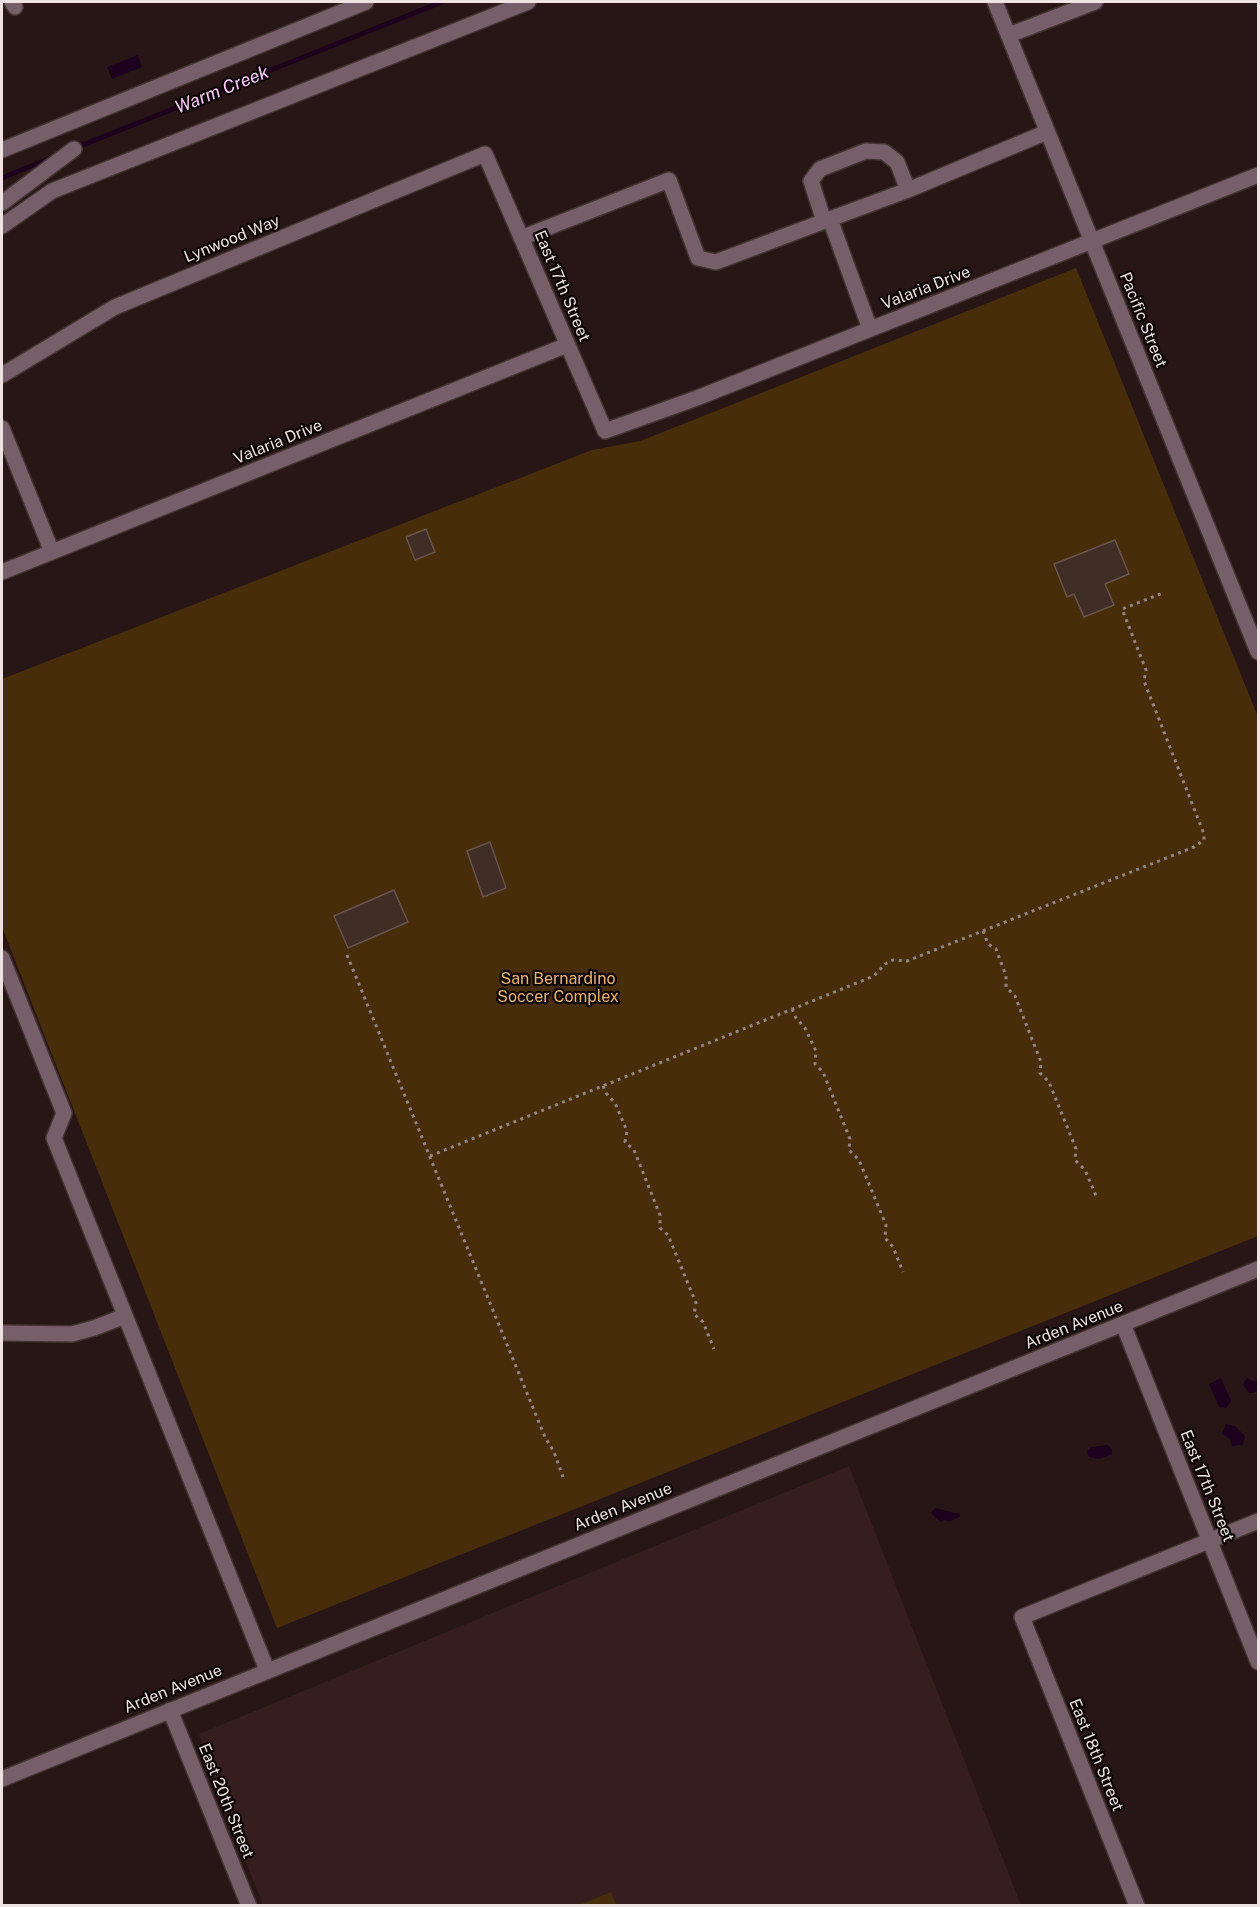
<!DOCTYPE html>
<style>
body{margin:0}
#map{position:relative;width:1260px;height:1907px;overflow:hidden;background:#281616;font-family:"Public Sans",sans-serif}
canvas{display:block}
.frame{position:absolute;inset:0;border:3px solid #efe2e2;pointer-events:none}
</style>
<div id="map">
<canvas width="1260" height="1907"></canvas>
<div class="frame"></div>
</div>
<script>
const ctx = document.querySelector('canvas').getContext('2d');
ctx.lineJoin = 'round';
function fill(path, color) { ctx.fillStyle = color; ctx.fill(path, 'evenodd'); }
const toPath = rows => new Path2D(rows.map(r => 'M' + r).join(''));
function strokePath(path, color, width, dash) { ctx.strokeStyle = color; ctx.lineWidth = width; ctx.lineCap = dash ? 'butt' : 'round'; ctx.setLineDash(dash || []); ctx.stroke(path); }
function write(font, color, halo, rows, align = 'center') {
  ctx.font = font + ' "Public Sans",sans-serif'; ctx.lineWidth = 4.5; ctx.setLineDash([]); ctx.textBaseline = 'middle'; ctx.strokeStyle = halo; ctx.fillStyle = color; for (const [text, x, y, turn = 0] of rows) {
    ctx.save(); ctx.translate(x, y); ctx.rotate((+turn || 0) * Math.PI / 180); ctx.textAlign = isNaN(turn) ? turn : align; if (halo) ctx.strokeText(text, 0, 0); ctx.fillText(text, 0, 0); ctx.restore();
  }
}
fill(toPath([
 [849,1466,1021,1905,263,1905,233,1830,199,1734]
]), '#361d1e');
fill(toPath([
 [1076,268,1258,717,1258,1236,277,1628,2,927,2,679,592,450,640,441],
 [611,1892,616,1905,579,1905]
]), '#472d09');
fill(toPath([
 [138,55,142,67,112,79,107,67],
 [1221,1378,1231,1401,1226,1408,1219,1407,1209,1384],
 [1247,1378,1255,1382,1258,1380,1258,1390,1254,1393,1249,1393,1243,1384],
 [1226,1424,1236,1427,1245,1436,1243,1445,1232,1446,1229,1438,1222,1434],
 [1108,1445,1112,1450,1112,1454,1099,1459,1089,1457,1087,1452,1091,1447],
 [935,1508,960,1514,960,1517,948,1522,944,1520,940,1522,931,1513]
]), '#1d001e');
strokePath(toPath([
 [75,148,442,2],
 [2,178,53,157]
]), '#1d001e', 5);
const building = toPath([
 [426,529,435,552,415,560,406,537,426,529],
 [1115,540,1129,574,1105,584,1114,605,1084,617,1074,594,1067,597,1054,564,1115,540],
 [490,842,506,888,483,897,467,851,490,842],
 [394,890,408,922,348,948,334,916,394,890]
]);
fill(building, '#402e26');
strokePath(building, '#67544c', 1.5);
const minor = toPath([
 [12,2,15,7],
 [995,2,1258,652],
 [1009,35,1095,2],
 [2,150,366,2],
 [2,203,74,149],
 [824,221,811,181,820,169,866,151,884,152,897,162,908,190],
 [2,226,52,191,528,2],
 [521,238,669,180,698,258,716,262,830,219],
 [870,329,830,219,908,190,1047,132],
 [2,375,115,307,485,154,605,431,697,398,1258,175],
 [2,428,52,552],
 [2,572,567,345],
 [2,958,64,1113,54,1138,267,1670],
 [1123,1324,1258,1662],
 [2,1333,72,1334,94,1328,125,1316],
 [170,1710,249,1906],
 [2,1779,1258,1269],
 [1137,1906,1022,1617,1258,1521]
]);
strokePath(minor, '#433', 18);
strokePath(toPath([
 [983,931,988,944,996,949,1006,976,1006,987,1015,996,1041,1062,1040,1073,1049,1082,1076,1149,1075,1160,1085,1170,1097,1198],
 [347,955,545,1437,554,1452,563,1477],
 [792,1009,796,1018,805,1028,816,1051,815,1064,823,1072,850,1139,849,1150,859,1160,886,1225,885,1238,893,1247,903,1272],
 [603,1086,606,1093,615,1103,627,1131,625,1142,634,1150,660,1215,660,1228,668,1235,696,1303,694,1314,703,1322,714,1349],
 [430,1156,874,976,885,964,893,960,907,961,1194,847,1204,840,1204,834,1144,681,1146,670,1122,609,1163,593]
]), '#948585', 3, [3, 4.5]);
strokePath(minor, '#775f69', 15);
write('16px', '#efe2e2', '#0b0505', [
 ["Lynwood Way",232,239,-22],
 ["East 17th Street",562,286,67],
 ["Valaria Drive",926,288,-21],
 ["Pacific Street",1143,320,68],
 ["Valaria Drive",278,442,-22],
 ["Arden Avenue",1074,1325,-22],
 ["East 17th Street",1207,1486,68],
 ["Arden Avenue",623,1507,-22],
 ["Arden Avenue",173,1689,-22],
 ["East 18th Street",1096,1755,68],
 ["East 20th Street",226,1801,68]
]);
write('16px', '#eab371', '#0b0505', [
 ["San Bernardino",558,979],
 ["Soccer Complex",558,997]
]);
write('italic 18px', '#feccfc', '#0b0505', [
 ["Warm Creek",222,90,-22]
]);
</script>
